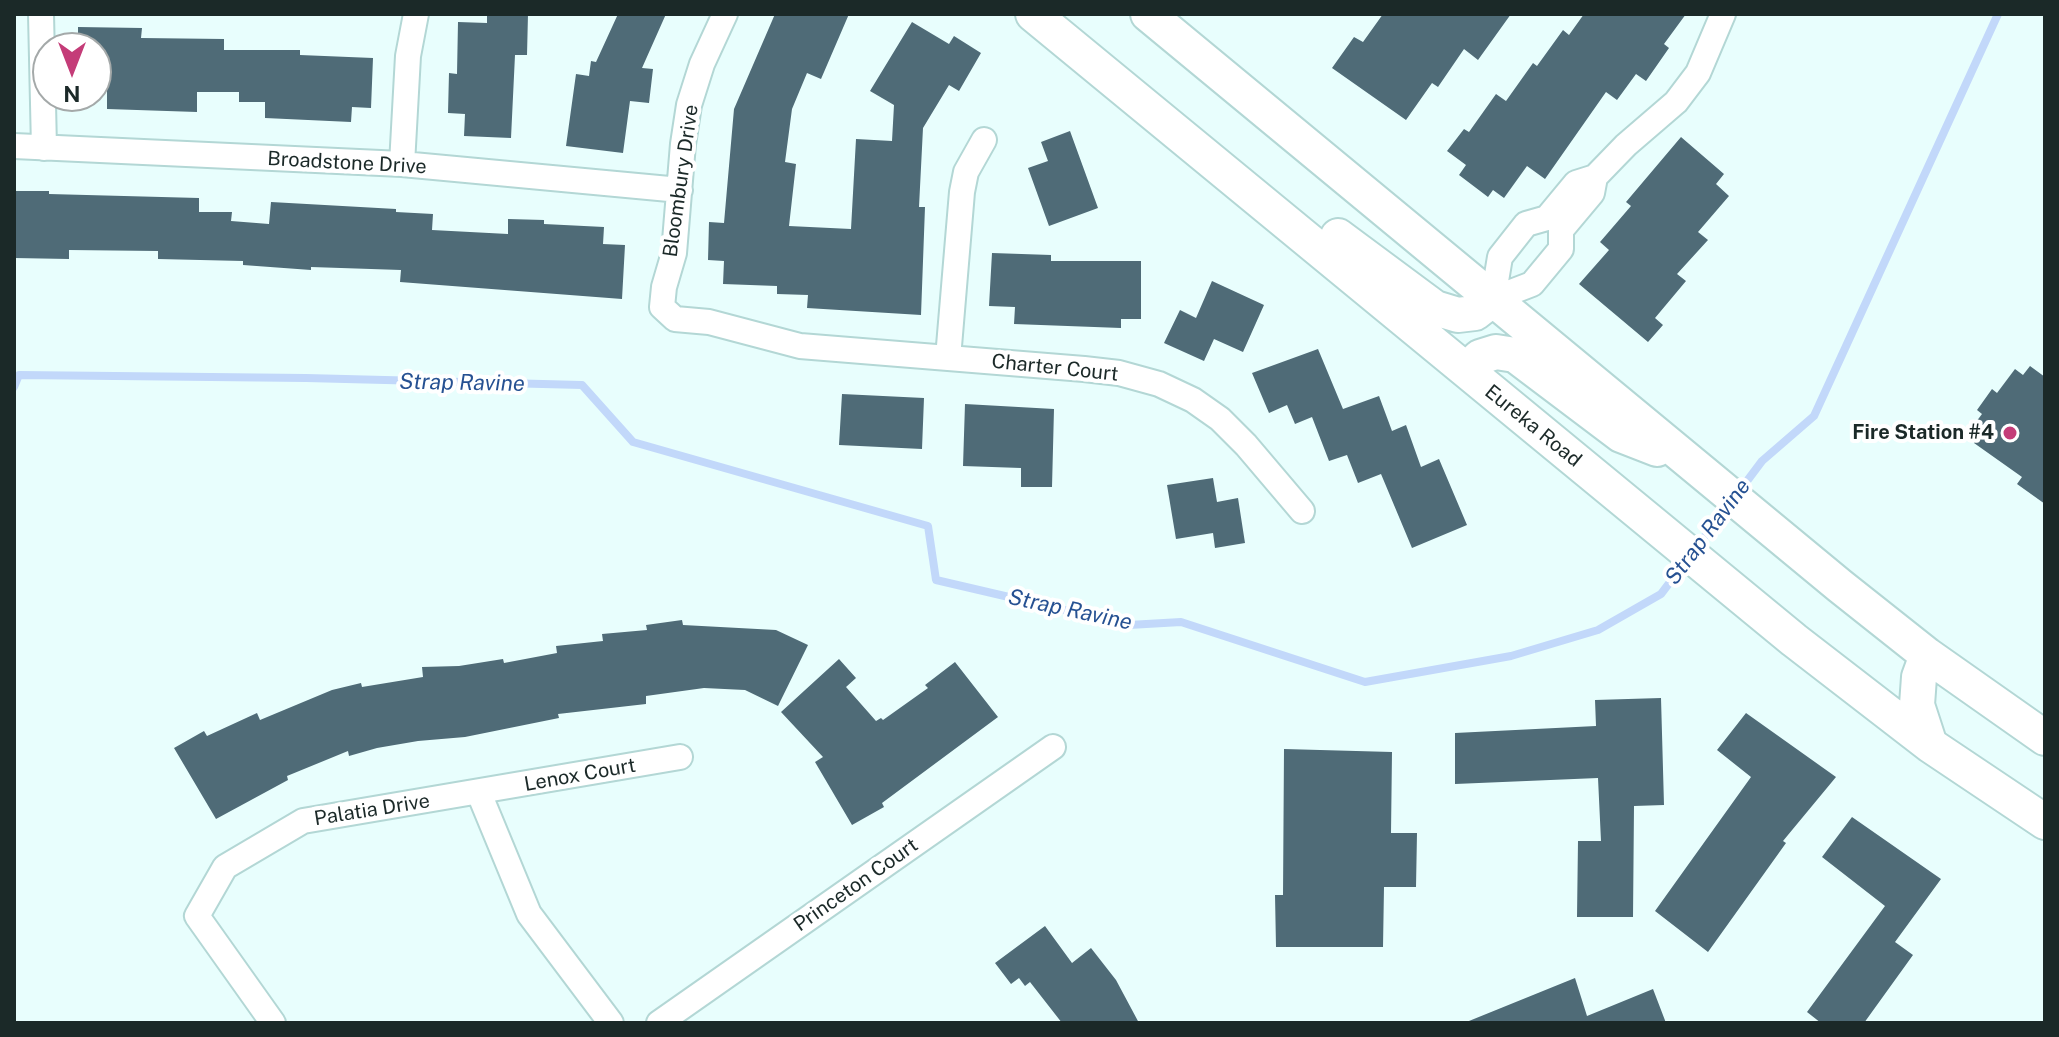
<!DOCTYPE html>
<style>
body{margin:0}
#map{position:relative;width:2059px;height:1037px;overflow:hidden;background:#e8fefd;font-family:"Public Sans",sans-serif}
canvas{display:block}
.frame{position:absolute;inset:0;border:16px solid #1b2928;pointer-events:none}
.north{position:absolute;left:32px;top:32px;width:80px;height:80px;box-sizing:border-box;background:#fff;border:2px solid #a4a9a9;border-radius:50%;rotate:180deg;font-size:22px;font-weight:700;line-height:32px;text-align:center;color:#1b2928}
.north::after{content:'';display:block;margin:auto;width:28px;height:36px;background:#c43c78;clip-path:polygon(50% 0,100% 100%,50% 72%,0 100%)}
</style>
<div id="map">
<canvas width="2059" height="1037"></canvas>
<div class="frame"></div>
<div class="north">N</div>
</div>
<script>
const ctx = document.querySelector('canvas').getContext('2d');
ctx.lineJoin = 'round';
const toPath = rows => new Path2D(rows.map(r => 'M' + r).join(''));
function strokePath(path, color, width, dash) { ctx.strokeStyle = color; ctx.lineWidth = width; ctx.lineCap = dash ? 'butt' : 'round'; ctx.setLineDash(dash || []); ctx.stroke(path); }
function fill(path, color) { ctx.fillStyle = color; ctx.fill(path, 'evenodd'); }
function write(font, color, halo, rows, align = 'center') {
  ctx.font = font + ' "Public Sans",sans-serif'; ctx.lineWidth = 8; ctx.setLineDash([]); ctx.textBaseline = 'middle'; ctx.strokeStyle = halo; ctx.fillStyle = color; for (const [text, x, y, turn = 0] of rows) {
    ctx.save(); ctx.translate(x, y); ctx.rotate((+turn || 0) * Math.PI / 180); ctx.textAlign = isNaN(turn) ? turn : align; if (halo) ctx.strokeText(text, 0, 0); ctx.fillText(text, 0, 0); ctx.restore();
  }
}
strokePath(toPath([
 [14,387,19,375,306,378,582,385,633,442,928,526,936,580,1129,625,1181,622,1365,682,1511,656,1598,630,1661,594,1686,561],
 [1738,493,1762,461,1814,416,1998,14],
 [1694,550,1730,504]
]), '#c2d8fa', 8);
fill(toPath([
 [487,14,528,14,527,55,515,55,511,138,464,136,465,114,448,113,449,73,457,74,458,22,487,23],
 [618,14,666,14,642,68,653,69,649,103,630,101,623,153,566,146,576,74,589,76,591,61,596,62],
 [775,14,849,14,821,79,807,73,792,109,785,162,796,164,789,226,851,229,856,139,892,141,894,105,870,91,912,22,949,44,954,36,981,53,959,91,949,85,923,128,919,207,925,207,921,315,807,308,808,295,777,294,777,286,723,284,724,261,708,260,709,222,724,223,734,109],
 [1383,14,1511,14,1478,60,1464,49,1438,87,1432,83,1406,120,1332,68,1354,37,1363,42],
 [1584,14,1686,14,1664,44,1669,48,1646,81,1636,74,1617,100,1606,92,1545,179,1527,166,1504,198,1493,190,1488,197,1459,175,1466,165,1447,151,1464,129,1469,132,1496,94,1506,101,1533,63,1537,66,1563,30,1569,35],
 [78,27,142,28,141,38,224,39,224,50,300,50,300,55,373,58,371,108,352,107,351,122,265,118,265,102,239,102,239,92,197,92,197,112,107,109,107,88,96,88,96,48,78,48],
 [1070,131,1098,208,1049,226,1028,168,1048,161,1041,142],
 [1681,137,1724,174,1716,184,1729,196,1698,232,1708,240,1677,274,1686,281,1655,318,1663,325,1648,342,1579,284,1609,250,1600,242,1631,206,1626,202],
 [14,191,49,191,49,194,199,198,199,212,232,212,231,221,269,224,271,202,396,209,396,212,433,214,432,230,508,234,508,219,544,220,544,224,604,227,603,244,625,245,622,299,400,282,401,270,311,267,311,270,243,265,243,261,158,259,158,251,69,250,69,259,14,258],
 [992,253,1051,255,1051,261,1141,261,1141,319,1121,319,1121,328,1014,324,1015,307,989,306],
 [1212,281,1264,305,1243,352,1214,339,1204,361,1164,343,1180,310,1196,318],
 [1318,349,1343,409,1379,396,1392,431,1406,425,1421,467,1439,459,1467,525,1412,548,1381,474,1358,483,1347,455,1329,461,1312,417,1295,424,1287,405,1269,413,1252,373],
 [2030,366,2045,377,2045,504,2017,484,2022,477,1974,443,1978,436,1970,430,1982,414,1977,410,1992,389,1997,393,2015,369,2023,375],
 [842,394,924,398,922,449,839,445],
 [965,404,1054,409,1052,487,1021,487,1021,468,963,466],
 [1213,478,1217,502,1238,498,1245,543,1215,548,1213,533,1176,539,1167,485],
 [682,620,683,625,776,630,808,645,778,706,745,690,704,688,646,696,646,704,558,714,559,718,465,737,418,741,377,748,349,756,348,751,287,776,288,780,216,819,174,748,204,731,207,736,257,713,260,720,332,690,361,683,362,687,423,677,422,667,459,666,503,659,504,663,557,653,556,646,603,641,602,634,647,630,646,625],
 [839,659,856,678,846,687,876,721,881,718,883,720,928,688,925,685,955,662,998,717,882,803,884,807,852,825,815,762,823,757,781,712],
 [1661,698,1664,805,1634,806,1633,917,1577,917,1578,841,1601,841,1598,778,1455,784,1455,733,1596,726,1595,700],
 [1746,713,1836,777,1783,841,1786,843,1708,952,1655,911,1751,777,1717,750],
 [1284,749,1392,752,1391,833,1417,833,1416,887,1384,887,1383,947,1276,947,1275,895,1283,895],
 [1852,817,1941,879,1895,942,1913,955,1864,1023,1821,1023,1807,1012,1885,906,1822,857],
 [1045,926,1072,963,1091,948,1116,980,1139,1023,1062,1023,1030,982,1025,986,1019,978,1011,984,995,963],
 [1575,978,1587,1016,1653,989,1666,1023,1464,1023]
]), '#4f6b77');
const street = toPath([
 [41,14,44,148],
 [725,14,702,64,689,105,683,144,674,253,664,287,662,307,675,319,709,322,800,346,1084,369,1119,373,1159,384,1193,400,1220,419,1246,445,1302,511],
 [14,146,402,164,680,190],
 [402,164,408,56,416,14],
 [1493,299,1500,257,1526,224,1547,218,1576,183,1595,177,1626,145,1676,102,1698,73,1723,14],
 [1493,299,1532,284,1561,249,1561,230,1592,193,1595,177],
 [948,358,962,192,966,172,984,140],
 [479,793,529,914,611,1023],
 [273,1023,197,916,225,867,303,821,680,757],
 [659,1023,1053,747]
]);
const secondary = toPath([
 [1033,14,1794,640,1930,745,2045,822],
 [1148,14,1840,586,1927,655,2045,738],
 [1338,236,1435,308,1458,315,1475,313,1493,299],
 [1466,370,1480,357,1496,352,1515,355,1621,435,1657,449],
 [1927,655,1919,677,1917,705,1930,745]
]);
strokePath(street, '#b3d7d5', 28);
strokePath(secondary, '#b3d7d5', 38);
strokePath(street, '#fff', 24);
strokePath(secondary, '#fff', 34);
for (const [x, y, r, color] of [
 [2010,433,8,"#c43c78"]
]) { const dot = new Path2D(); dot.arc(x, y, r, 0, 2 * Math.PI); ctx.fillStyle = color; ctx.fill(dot); strokePath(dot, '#fff', 3); }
write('20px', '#1b2928', '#fff', [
 ["Broadstone Drive",347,163,3],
 ["Bloombury Drive",681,181,-82],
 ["Charter Court",1055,368,6],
 ["Eureka Road",1533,426,39],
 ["Lenox Court",580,775,-10],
 ["Palatia Drive",372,810,-9],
 ["Princeton Court",856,885,-35]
]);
write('bold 20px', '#1b2928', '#fff', [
 ["Fire Station #4",1994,433]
], 'right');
write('italic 22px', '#265192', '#fff', [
 ["Strap Ravine",462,383,1],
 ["Strap Ravine",1708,532,-53],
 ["Strap Ravine",1070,610,12]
]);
</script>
